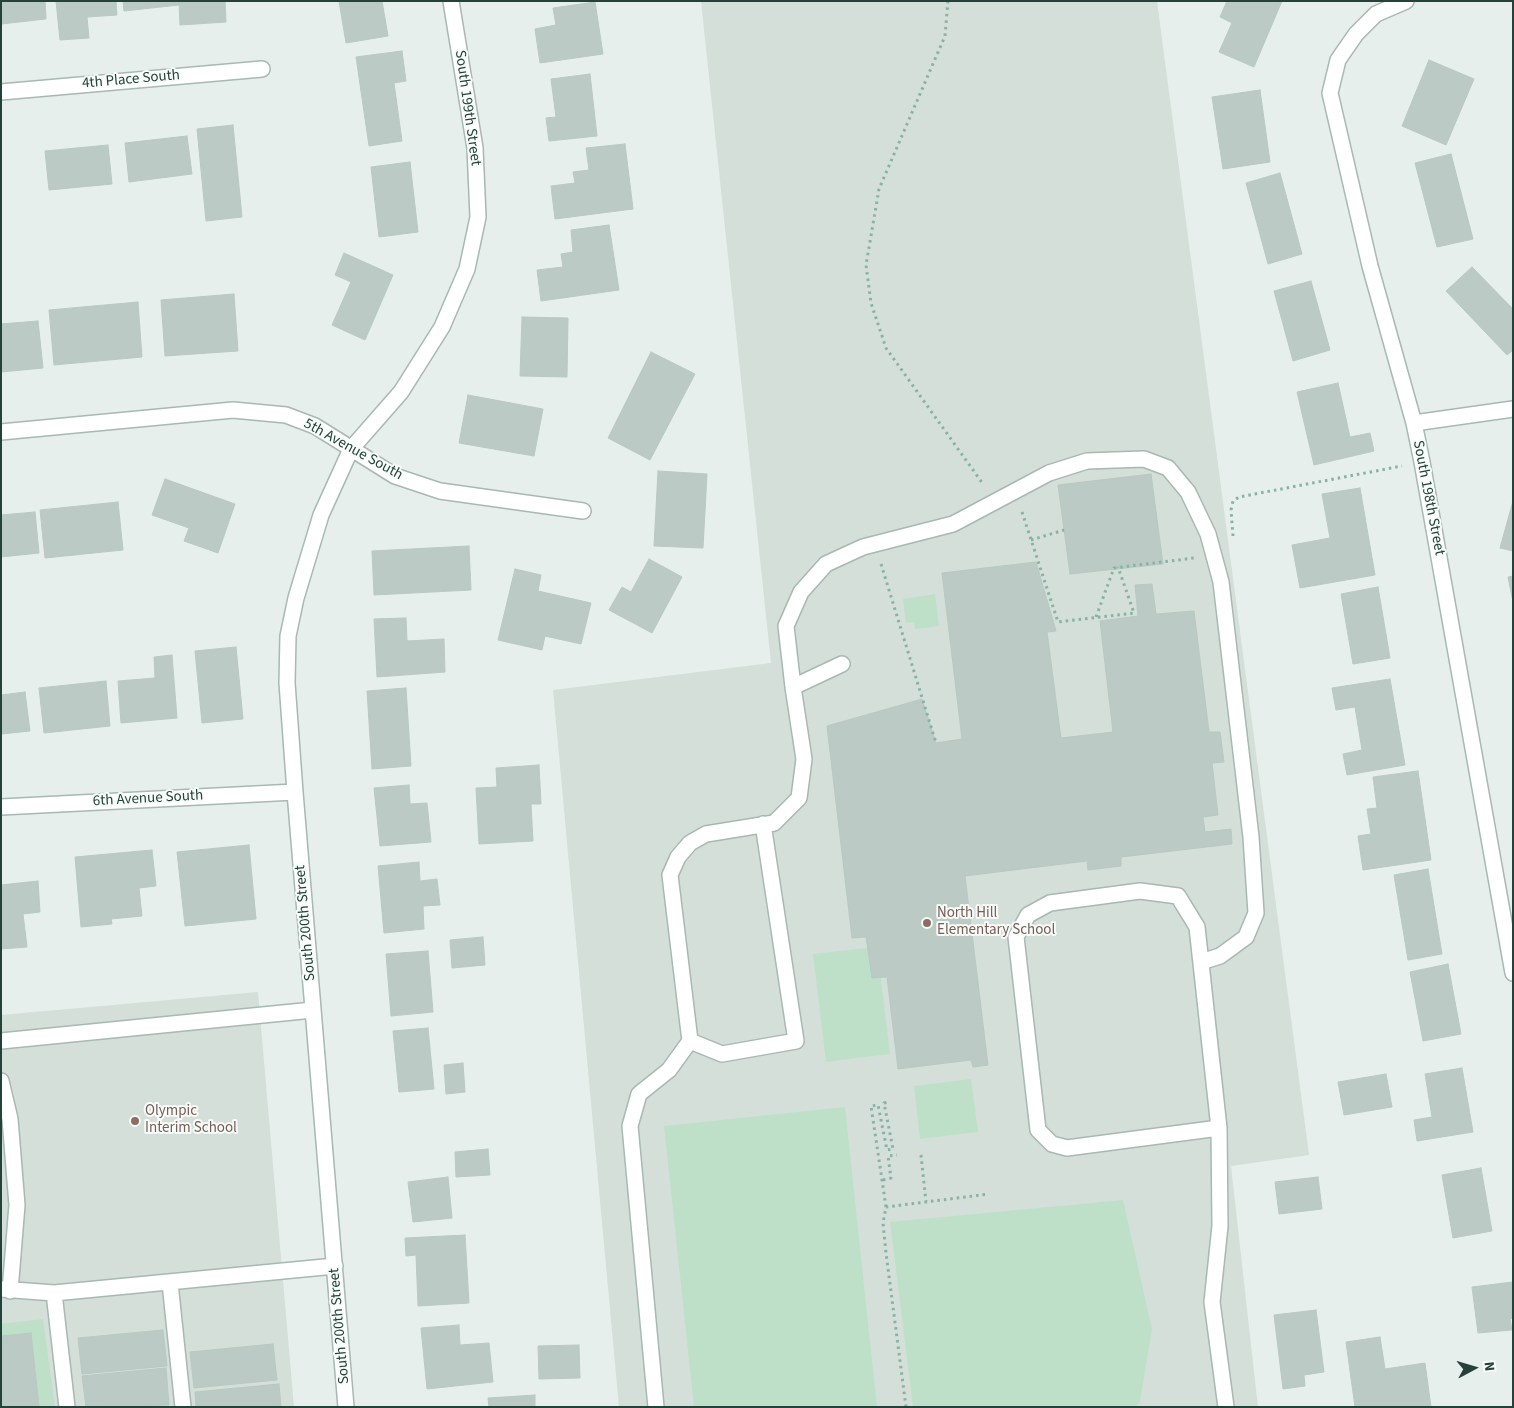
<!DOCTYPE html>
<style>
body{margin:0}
#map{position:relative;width:1514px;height:1408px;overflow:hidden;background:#e6efeb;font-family:"Source Sans 3",sans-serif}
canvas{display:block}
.frame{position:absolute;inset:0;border:2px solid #24423a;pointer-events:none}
.north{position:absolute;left:1449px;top:1343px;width:50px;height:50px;-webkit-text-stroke:4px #f7fbf9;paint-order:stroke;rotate:84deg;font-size:14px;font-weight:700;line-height:20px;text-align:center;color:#24423a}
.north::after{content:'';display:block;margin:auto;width:18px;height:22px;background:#24423a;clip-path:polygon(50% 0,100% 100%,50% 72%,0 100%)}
</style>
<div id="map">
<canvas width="1514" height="1408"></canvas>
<div class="frame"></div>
<div class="north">N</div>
</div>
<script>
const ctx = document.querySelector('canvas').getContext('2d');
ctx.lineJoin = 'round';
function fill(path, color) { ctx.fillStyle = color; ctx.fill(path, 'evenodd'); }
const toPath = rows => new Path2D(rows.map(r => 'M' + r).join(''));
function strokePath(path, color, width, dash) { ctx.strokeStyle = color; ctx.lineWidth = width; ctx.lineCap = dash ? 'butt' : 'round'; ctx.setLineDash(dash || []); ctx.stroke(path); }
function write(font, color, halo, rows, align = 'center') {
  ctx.font = font + ' "Source Sans 3",sans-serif'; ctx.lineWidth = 4; ctx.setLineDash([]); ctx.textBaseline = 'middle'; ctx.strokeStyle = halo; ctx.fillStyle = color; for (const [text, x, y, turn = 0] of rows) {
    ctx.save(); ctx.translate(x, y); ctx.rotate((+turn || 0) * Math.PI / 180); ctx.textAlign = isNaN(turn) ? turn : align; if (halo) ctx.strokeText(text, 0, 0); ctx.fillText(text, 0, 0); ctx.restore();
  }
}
fill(toPath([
 [701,1,1157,1,1309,1155,1231,1166,1258,1407,619,1407,553,690,771,663],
 [258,992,294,1407,1,1407,1,1015]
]), '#d4dfda');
fill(toPath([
 [935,594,939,626,915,629,914,622,906,623,903,599],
 [877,947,890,1054,826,1062,813,954],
 [971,1079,978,1132,920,1139,914,1086],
 [845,1107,877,1407,694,1407,664,1126],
 [1123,1200,1152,1329,1140,1402,1135,1407,913,1407,890,1222],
 [43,1319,55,1407,39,1407,31,1333,1,1336,1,1324]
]), '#bfe0c8');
const building = toPath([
 [1,1,45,1,46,19,1,24,1,1],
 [56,1,116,1,117,15,87,17,89,38,60,40,56,1],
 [123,1,179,1,179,5,124,11,123,1],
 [179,1,225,1,226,22,180,25,179,1],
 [339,1,382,1,388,36,346,43,339,1],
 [1227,1,1282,1,1254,67,1219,52,1232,23,1220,17,1227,1],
 [595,2,603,54,540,63,535,29,556,25,553,8,595,2],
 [402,51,406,81,394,83,402,141,369,146,356,57,402,51],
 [1429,60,1474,79,1446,145,1402,126,1429,60],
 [590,74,597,136,549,141,546,118,556,117,551,79,590,74],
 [1260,90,1270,162,1223,169,1212,97,1260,90],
 [233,125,242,217,206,221,197,129,233,125],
 [187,136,192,174,129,182,125,143,187,136],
 [625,144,633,209,555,219,551,186,575,183,573,172,589,170,586,148,625,144],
 [108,145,112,184,49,190,45,151,108,145],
 [1451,154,1473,239,1437,247,1415,163,1451,154],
 [410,162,418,232,379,237,371,167,410,162],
 [1280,173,1302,254,1268,264,1246,183,1280,173],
 [609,225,619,290,541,301,537,270,563,267,561,254,573,252,571,230,609,225],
 [344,253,393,275,365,340,332,325,351,282,335,275,344,253],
 [1472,267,1513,309,1513,350,1507,355,1446,291,1472,267],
 [1311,281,1330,350,1293,361,1274,291,1311,281],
 [234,294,238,351,165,356,161,300,234,294],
 [138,302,142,357,54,365,49,310,138,302],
 [522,317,568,318,567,377,520,376,522,317],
 [38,321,43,368,1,372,1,324,38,321],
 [651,352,695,374,650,460,608,438,651,352],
 [1338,383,1350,437,1370,433,1374,451,1314,465,1297,392,1338,383],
 [468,395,543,409,534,456,459,443,468,395],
 [658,471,707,474,703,548,654,546,658,471],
 [1151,474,1163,564,1070,574,1058,485,1151,474],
 [165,479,235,504,218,553,184,541,189,528,152,515,165,479],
 [1360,488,1375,575,1300,588,1292,545,1330,538,1322,494,1360,488],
 [1513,501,1513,551,1500,548,1513,501],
 [118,502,123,550,45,558,40,510,118,502],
 [35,512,39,553,1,557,1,515,35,512],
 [469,546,471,590,374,595,372,551,469,546],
 [649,559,682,577,652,633,609,610,622,587,631,592,649,559],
 [1036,562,1056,631,1047,632,1061,738,1113,732,1100,621,1138,616,1135,585,1152,584,1156,614,1194,611,1209,732,1220,732,1224,762,1212,763,1218,815,1203,817,1205,832,1231,829,1232,844,1121,857,1121,866,1088,870,1087,861,965,876,988,1065,973,1067,971,1060,898,1069,887,977,872,978,866,937,852,938,827,726,922,699,936,743,962,739,942,573,1036,562],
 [515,569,541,575,538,591,591,603,581,644,545,636,542,650,498,640,515,569],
 [1513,576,1513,602,1508,577,1513,576],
 [1378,587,1390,658,1353,664,1341,594,1378,587],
 [406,618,407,641,444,639,445,672,377,677,374,619,406,618],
 [236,647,243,719,202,723,195,651,236,647],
 [172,655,177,718,121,723,118,681,155,678,154,657,172,655],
 [1390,679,1405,765,1347,775,1343,754,1362,750,1355,707,1336,710,1332,688,1390,679],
 [106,681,110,726,44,733,39,688,106,681],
 [406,688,411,766,372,769,367,691,406,688],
 [25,692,30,731,1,734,1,695,25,692],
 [539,765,541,804,531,804,533,841,479,844,476,788,497,787,496,768,539,765],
 [1418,771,1431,860,1363,870,1358,836,1371,834,1367,809,1377,808,1373,777,1418,771],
 [409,785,410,804,427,803,431,842,380,846,374,788,409,785],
 [249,845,256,919,185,926,177,852,249,845],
 [152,850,156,886,139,888,142,916,111,919,112,924,81,927,75,857,152,850],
 [419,862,420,881,437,879,440,905,423,906,424,929,384,933,378,866,419,862],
 [1428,869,1442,954,1408,960,1394,875,1428,869],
 [38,881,40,912,23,914,27,947,1,949,1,885,38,881],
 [483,937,485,965,452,968,450,940,483,937],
 [428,951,433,1012,391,1016,386,954,428,951],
 [1448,964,1461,1034,1423,1041,1410,972,1448,964],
 [428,1028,434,1089,399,1092,393,1031,428,1028],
 [463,1063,465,1092,446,1094,444,1065,463,1063],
 [1462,1068,1473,1132,1417,1141,1414,1120,1432,1117,1425,1074,1462,1068],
 [1386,1074,1392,1107,1344,1115,1338,1082,1386,1074],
 [488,1149,490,1175,456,1177,455,1152,488,1149],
 [1481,1168,1492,1231,1453,1238,1442,1175,1481,1168],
 [448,1177,452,1218,413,1222,408,1182,448,1177],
 [1318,1177,1322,1209,1279,1214,1275,1182,1318,1177],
 [465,1235,469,1303,418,1306,416,1255,406,1256,405,1238,465,1235],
 [1513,1282,1513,1318,1510,1319,1512,1330,1478,1333,1472,1287,1513,1282],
 [1316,1310,1324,1372,1304,1375,1305,1386,1283,1389,1274,1315,1316,1310],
 [459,1325,460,1345,489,1343,493,1382,427,1389,421,1328,459,1325],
 [163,1330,167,1366,82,1374,78,1338,163,1330],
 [31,1333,39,1407,1,1407,1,1336,31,1333],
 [1380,1337,1385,1369,1425,1363,1431,1407,1355,1407,1346,1342,1380,1337],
 [273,1344,277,1380,194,1388,190,1352,273,1344],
 [579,1345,580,1378,539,1379,538,1346,579,1345],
 [166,1368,169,1405,86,1407,82,1376,166,1368],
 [279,1384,281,1407,196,1407,195,1392,279,1384],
 [535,1395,535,1407,489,1407,488,1398,535,1395]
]);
fill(building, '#bbcac4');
strokePath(building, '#b8c9c2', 1);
const minor = toPath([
 [1406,1,1376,14,1356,34,1338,60,1330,93,1370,266,1414,423,1422,462,1513,973],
 [1,92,262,69],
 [1414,423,1513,409],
 [1,432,233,410,286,415,315,426,395,476,440,491,583,511],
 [793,687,786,626,801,592,826,564,863,547,953,524,1049,473,1087,461,1144,459,1168,468,1188,492,1208,534,1221,582,1251,837,1256,913,1246,937,1220,956,1201,962],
 [1,807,295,792],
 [1,1041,313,1010],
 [690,1041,722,1054,796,1041,763,824],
 [1,1081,10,1119,17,1205,10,1291],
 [1219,1128,1067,1148,1052,1144,1038,1130,1016,937,1028,915,1050,903,1140,891,1178,896,1197,927,1219,1128,1220,1226,1212,1302,1226,1407],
 [170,1283,183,1407],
 [1,1289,54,1293,335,1266],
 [54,1293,67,1407],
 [346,1407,295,792,287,683,288,636,296,598,321,515,351,449,401,392,442,327,467,269,478,217,475,148,451,1],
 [656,1407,630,1126,639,1094,669,1070,690,1041,670,875,678,857,690,843,706,834,774,823,799,798,804,759,793,687,842,664]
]);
strokePath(minor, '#a8b8b2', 18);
strokePath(toPath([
 [948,1,945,36,879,189,866,265,871,303,886,348,983,484],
 [1022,512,1058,622,1134,613,1118,567],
 [1233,536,1231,510,1233,501,1239,497,1402,466],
 [1031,540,1064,530],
 [881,564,936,743],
 [1096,617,1114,568,1194,558],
 [921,1155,926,1202],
 [883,1180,891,1178,888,1156,897,1155],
 [886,1207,871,1106,878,1105,887,1150,893,1149,884,1103,889,1102],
 [906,1407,886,1253,883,1223,886,1207,989,1194]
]), '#86b3a5', 3, [2.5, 4]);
strokePath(minor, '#fff', 15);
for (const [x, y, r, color] of [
 [927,923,5,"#8d6e63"],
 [135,1121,5,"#8d6e63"]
]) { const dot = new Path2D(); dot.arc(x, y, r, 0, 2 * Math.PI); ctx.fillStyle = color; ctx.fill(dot); strokePath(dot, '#f7fbf9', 2); }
write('15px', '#24423a', '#f7fbf9', [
 ["4th Place South",131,80,-5],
 ["South 199th Street",467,108,82],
 ["5th Avenue South",353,450,29],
 ["South 198th Street",1428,498,79],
 ["6th Avenue South",148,799,-3],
 ["South 200th Street",306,923,-95],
 ["South 200th Street",340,1326,-95]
]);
write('15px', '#785e54', '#f7fbf9', [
 ["North Hill",937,914],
 ["Elementary School",937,931],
 ["Olympic",145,1112],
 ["Interim School",145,1129]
], 'left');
</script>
